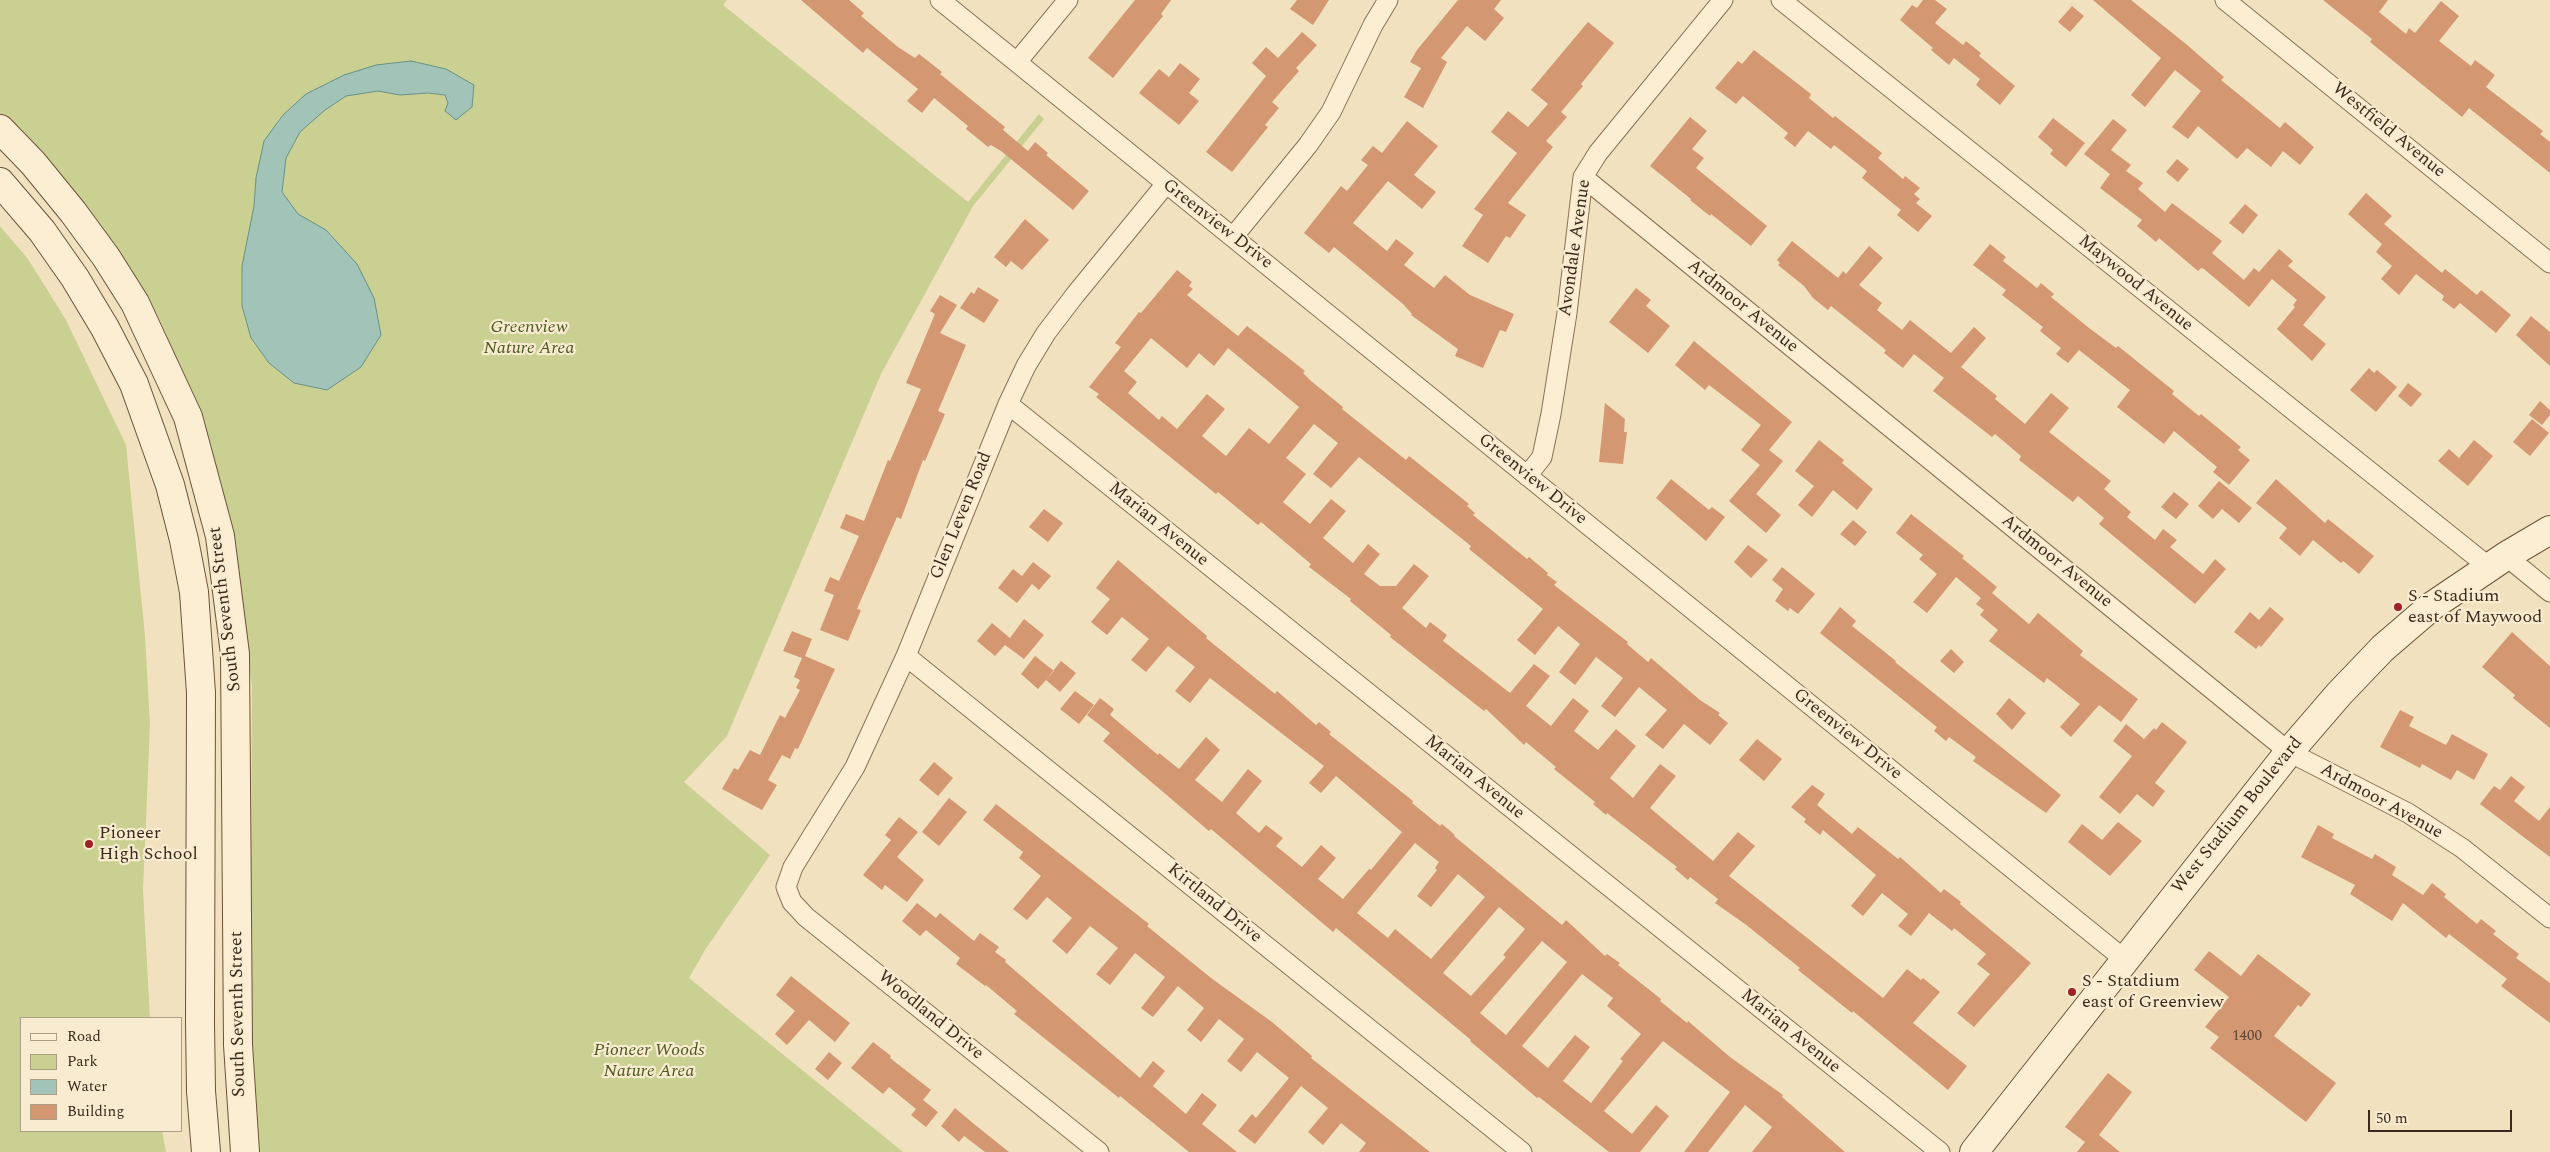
<!DOCTYPE html>
<style>
body{margin:0}
#map{position:relative;width:2550px;height:1152px;overflow:hidden;background:#f1e1bf;font-family:Spectral,serif}
canvas{display:block}
.legend{position:absolute;left:20px;top:1017px;width:162px;height:115px;box-sizing:border-box;background:#f8ebcf;border:1px solid #ac9d87;margin:0;padding:6px 9px;list-style:none;font-size:15px;color:#3a291c}
.legend li{display:flex;align-items:center;gap:10px;height:25px}
.legend b{width:25px;border:1px solid #ac9d87}
.scale{position:absolute;left:2368px;top:1110px;width:144px;height:22px;box-sizing:border-box;border:2px solid #3a291c;border-top:0;padding-left:6px;font-size:15px;line-height:18px;white-space:nowrap;color:#3a291c;-webkit-text-stroke:4px #f8ebcf;paint-order:stroke}
</style>
<div id="map">
<canvas width="2550" height="1152"></canvas>
<ul class="legend">
<li><b style="height:6px;background:#fbeed3"></b>Road</li>
<li><b style="height:14px;background:#cad092"></b>Park</li>
<li><b style="height:14px;background:#a2c3b8"></b>Water</li>
<li><b style="height:14px;background:#d39872"></b>Building</li>
</ul>
<div class="scale">50 m</div>
</div>
<script>
const ctx = document.querySelector('canvas').getContext('2d');
ctx.lineJoin = 'round';
function fill(path, color) { ctx.fillStyle = color; ctx.fill(path, 'evenodd'); }
const toPath = rows => new Path2D(rows.map(r => 'M' + r).join(''));
function strokePath(path, color, width, dash) { ctx.strokeStyle = color; ctx.lineWidth = width; ctx.lineCap = dash ? 'butt' : 'round'; ctx.setLineDash(dash || []); ctx.stroke(path); }
function write(font, color, halo, rows, align = 'center') {
  ctx.font = font + ' Spectral,serif'; ctx.lineWidth = 4.5; ctx.setLineDash([]); ctx.textBaseline = 'middle'; ctx.strokeStyle = halo; ctx.fillStyle = color; for (const [text, x, y, turn = 0] of rows) {
    ctx.save(); ctx.translate(x, y); ctx.rotate((+turn || 0) * Math.PI / 180); ctx.textAlign = isNaN(turn) ? turn : align; if (halo) ctx.strokeText(text, 0, 0); ctx.fillText(text, 0, 0); ctx.restore();
  }
}
fill(toPath([
 [0,0,727,0,723,5,968,202,1039,114,1044,119,973,206,881,374,727,736,684,782,770,855,705,950,689,978,903,1152,258,1152,250,1042,252,686,230,516,195,403,158,316,116,246,91,214,0,113],
 [0,226,28,259,66,320,126,445,145,636,150,725,143,890,150,1018,21,1018,21,1131,162,1131,166,1152,0,1152]
]), '#cad092');
const water = toPath([
 [411,61,446,69,474,85,472,107,456,120,445,111,448,103,445,95,428,93,400,95,378,91,346,96,325,110,300,132,286,158,282,192,298,214,326,230,357,264,374,298,381,335,361,367,327,390,294,383,269,363,251,338,242,306,242,266,254,206,256,178,264,141,283,115,306,94,344,75,376,65,411,61]
]);
fill(water, '#a2c3b8');
strokePath(water, '#699186', 1);
fill(toPath([
 [801,0,849,0,864,13,861,16,898,47,915,58,919,54,942,72,940,74,1005,127,1003,130,1028,151,1035,142,1048,153,1046,155,1089,191,1073,210,1001,151,991,145,988,147,966,129,968,126,934,98,922,113,907,101,918,89,867,48,863,53],
 [1135,0,1171,0,1161,14,1163,16,1113,78,1088,58],
 [1297,0,1329,0,1313,25,1290,9],
 [1458,0,1501,0,1494,9,1504,18,1485,41,1467,26,1441,58,1447,62,1423,108,1404,97,1421,68,1410,62,1417,50],
 [1923,0,1935,0,1947,9,1935,23,1963,45,1966,41,1981,53,1979,56,2015,86,2000,105,1976,85,1980,79,1954,58,1949,65,1931,50,1933,48,1900,20,1912,5,1917,8],
 [2093,0,2131,0,2186,44,2224,77,2221,80,2280,128,2285,122,2314,147,2300,165,2283,151,2271,167,2247,148,2237,159,2198,126,2188,139,2172,127,2201,91,2175,70,2145,107,2131,95,2161,58],
 [2323,0,2388,0,2379,12,2406,34,2409,28,2415,33,2441,1,2459,16,2439,41,2471,66,2475,60,2495,75,2486,87,2543,131,2540,134,2550,142,2550,173,2469,108,2462,117,2370,42,2372,39],
 [2072,6,2084,16,2070,32,2058,22],
 [1588,22,1614,43,1581,84,1583,86,1561,112,1567,117,1546,141,1553,147,1508,203,1526,215,1510,238,1506,236,1488,263,1462,246,1483,215,1474,209,1517,153,1491,132,1508,111,1528,127,1548,104,1531,90],
 [1302,32,1317,45,1296,68,1299,71,1272,102,1279,108,1265,125,1268,127,1232,172,1206,152,1266,76,1252,63,1266,47,1278,58],
 [1754,50,1811,94,1809,98,1833,118,1835,116,1882,153,1878,158,1903,179,1905,176,1920,188,1914,194,1920,199,1916,203,1932,216,1918,232,1897,215,1901,210,1862,178,1867,171,1834,145,1831,149,1808,131,1795,147,1784,138,1788,133,1743,96,1736,104,1715,88,1738,61,1742,64],
 [1180,63,1200,79,1189,93,1199,101,1179,125,1139,93,1159,69,1169,77],
 [1690,117,1707,131,1692,149,1704,158,1696,168,1767,226,1751,246,1711,214,1710,216,1690,200,1691,199,1650,166],
 [2053,118,2085,143,2066,167,2050,154,2053,150,2038,137],
 [2113,119,2127,130,2111,150,2131,165,2126,171,2143,183,2138,189,2165,212,2172,203,2222,241,2212,253,2244,280,2254,268,2259,272,2279,249,2293,261,2288,266,2326,297,2303,325,2326,344,2312,361,2277,329,2295,307,2293,305,2297,300,2272,279,2249,307,2204,269,2201,268,2198,271,2159,238,2156,242,2137,226,2142,220,2100,188,2110,174,2084,154],
 [1407,121,1438,146,1414,175,1436,192,1422,209,1388,181,1353,223,1387,251,1396,239,1414,253,1404,265,1434,288,1445,275,1470,295,1514,314,1506,332,1500,330,1483,368,1455,356,1458,349,1411,315,1412,314,1403,304,1334,247,1329,253,1304,233,1341,186,1347,191,1368,165,1361,160,1373,146,1382,153],
 [2177,159,2189,169,2178,182,2166,172],
 [2366,193,2392,216,2384,224,2442,273,2445,269,2477,295,2481,290,2511,315,2496,333,2460,303,2454,309,2442,300,2444,296,2416,274,2399,295,2381,279,2392,266,2376,252,2382,244,2348,214],
 [2245,204,2258,215,2243,234,2229,223],
 [1025,219,1049,240,1022,270,1011,261,1006,267,994,257],
 [1792,241,1838,278,1843,271,1846,274,1869,246,1883,258,1859,285,1882,303,1877,310,1902,330,1910,320,1951,353,1974,327,1986,338,1961,367,1997,396,1995,399,2025,424,2051,393,2069,408,2049,432,2111,481,2104,489,2131,512,2127,517,2155,540,2163,529,2177,540,2170,547,2203,574,2215,559,2226,569,2195,604,2099,524,2104,518,2078,496,2073,502,2019,460,2021,456,1995,434,1992,437,1933,391,1944,378,1914,354,1903,368,1884,353,1886,350,1831,306,1828,310,1813,298,1804,286,1778,265,1780,263,1777,260],
 [1990,244,2006,257,2003,261,2037,288,2041,283,2054,294,2051,297,2089,328,2116,348,2118,346,2174,391,2172,394,2199,416,2201,414,2241,447,2238,450,2250,460,2229,485,2213,472,2217,467,2174,431,2164,444,2117,407,2130,390,2079,350,2068,363,2056,354,2061,348,2040,331,2043,327,2002,295,2006,290,1973,265],
 [1177,270,1192,282,1189,286,1193,289,1187,295,1238,336,1247,326,1286,356,1305,371,1303,373,1311,381,1343,407,1342,409,1406,460,1409,456,1469,504,1467,506,1475,513,1473,515,1527,559,1529,557,1548,573,1547,575,1557,582,1554,585,1628,642,1627,644,1648,662,1651,658,1700,700,1720,713,1718,715,1728,723,1710,745,1684,724,1663,749,1645,735,1667,710,1639,687,1615,717,1601,706,1623,678,1596,657,1575,685,1559,672,1580,644,1558,626,1535,655,1517,640,1543,609,1469,549,1471,546,1392,483,1359,457,1331,488,1313,474,1338,443,1314,424,1286,458,1306,474,1283,502,1310,524,1331,499,1346,511,1323,538,1353,563,1368,544,1380,554,1364,574,1380,586,1396,586,1414,564,1429,576,1402,608,1426,628,1430,622,1447,635,1443,641,1510,693,1534,664,1550,676,1526,706,1551,726,1573,698,1589,711,1574,731,1598,750,1616,729,1636,746,1610,778,1633,798,1660,764,1676,776,1650,808,1713,861,1738,832,1755,846,1729,876,1883,998,1907,969,1921,980,1923,978,1940,992,1913,1023,1967,1066,1948,1090,1853,1011,1852,1013,1798,970,1800,968,1745,924,1715,903,1718,899,1690,877,1688,880,1675,869,1677,867,1607,813,1606,815,1593,804,1595,802,1554,769,1556,767,1526,742,1524,745,1486,709,1484,711,1390,637,1391,635,1350,601,1351,599,1309,567,1311,564,1261,522,1258,525,1218,492,1216,494,1096,397,1099,394,1089,387,1121,347,1115,343,1139,312,1141,313],
 [1151,338,1187,368,1199,353,1214,366,1228,348,1299,407,1269,444,1249,428,1226,456,1202,436,1225,409,1207,394,1177,429,1162,416,1159,420,1128,393,1137,382,1124,371],
 [978,287,999,300,984,323,960,308,971,292,974,294],
 [1636,288,1651,300,1646,306,1670,326,1648,353,1609,322],
 [940,295,957,305,940,333,966,345,938,411,945,414,925,461,923,460,901,519,897,517,857,609,861,610,848,641,820,630,834,595,824,591,830,577,839,581,859,536,840,528,846,514,864,521,888,460,890,461,921,389,906,383,935,314,930,311],
 [2531,316,2550,332,2550,366,2516,335],
 [1694,341,1792,422,1769,450,1783,461,1756,494,1781,515,1766,533,1729,501,1760,465,1741,450,1761,425,1709,385,1705,390,1675,365],
 [2369,368,2374,373,2377,370,2397,387,2376,412,2350,390],
 [2408,383,2422,394,2411,407,2398,396],
 [2540,401,2550,410,2550,415,2542,425,2529,415],
 [1605,403,1625,419,1624,432,1627,432,1623,464,1599,462],
 [2532,419,2549,433,2530,456,2513,442],
 [1819,440,1844,460,1842,463,1873,489,1857,510,1833,490,1812,517,1798,505,1814,486,1795,471],
 [2474,440,2493,456,2468,486,2438,461,2449,449,2459,458],
 [1671,479,1709,510,1712,507,1725,517,1706,541,1656,498],
 [2276,479,2325,523,2328,519,2374,556,2359,574,2343,561,2341,563,2313,540,2300,556,2279,538,2287,528,2256,503],
 [2219,481,2252,508,2239,523,2222,509,2213,519,2198,506],
 [2174,492,2189,504,2176,519,2161,507],
 [1044,509,1063,523,1048,542,1029,527],
 [1911,514,1964,556,1962,558,1997,587,1992,593,2029,624,2038,613,2083,651,2080,655,2138,699,2121,722,2099,705,2071,737,2060,727,2080,704,2047,678,2044,683,1989,641,1998,630,1980,615,1984,610,1976,604,1981,598,1956,577,1927,613,1913,602,1937,574,1919,559,1923,555,1896,533],
 [1853,520,1867,532,1855,546,1840,534],
 [1748,545,1768,560,1751,578,1734,562],
 [1118,560,1207,636,1206,638,1275,694,1277,691,1316,725,1319,722,1331,732,1329,734,1413,801,1412,803,1440,826,1442,824,1455,835,1454,836,1562,925,1566,920,1605,956,1607,954,1620,963,1618,965,1661,999,1660,1001,1687,1023,1688,1021,1730,1057,1783,1095,1782,1097,1845,1152,1752,1152,1772,1127,1745,1105,1708,1152,1684,1152,1730,1092,1663,1041,1604,1111,1632,1134,1656,1105,1669,1116,1640,1152,1609,1152,1539,1097,1537,1098,1470,1041,1471,1040,1336,928,1333,932,1211,829,1209,831,1103,741,1110,733,1087,715,1100,698,1114,709,1110,715,1158,755,1159,753,1179,769,1206,737,1220,750,1195,780,1222,802,1248,769,1262,781,1236,813,1259,833,1266,825,1283,838,1276,846,1302,867,1321,845,1336,858,1318,879,1343,899,1369,869,1371,870,1402,832,1336,776,1321,793,1309,783,1324,766,1210,678,1190,703,1175,691,1195,667,1168,646,1146,672,1131,660,1149,639,1122,617,1107,635,1091,622,1110,599,1096,588],
 [1415,843,1439,862,1435,868,1437,870,1417,896,1431,907,1458,874,1485,897,1431,959,1395,929,1388,938,1357,913],
 [1499,907,1525,929,1503,955,1506,957,1471,996,1443,973],
 [1542,941,1567,962,1506,1035,1480,1013],
 [1582,974,1613,998,1607,1006,1641,1034,1620,1059,1623,1061,1591,1103,1563,1081,1590,1047,1575,1035,1548,1068,1522,1046],
 [1033,562,1051,576,1039,590,1032,584,1017,603,998,588,1013,569,1022,576],
 [1782,567,1815,594,1798,614,1790,608,1788,611,1775,601,1783,589,1772,580],
 [1840,607,1856,621,1852,626,1896,661,1895,662,2061,795,2046,813,1973,761,1976,757,1949,737,1946,741,1934,731,1937,727,1820,633],
 [2270,607,2284,619,2261,647,2259,645,2256,649,2234,632,2250,612,2259,620],
 [1024,619,1044,635,1024,659,1005,645,995,656,977,641,992,623,1010,638],
 [792,631,812,639,805,656,835,669,798,749,795,748,790,759,782,755,768,780,777,785,762,810,722,789,734,768,738,770,750,750,760,755,780,715,785,718,800,690,796,688,800,680,794,677,802,658,783,651],
 [2512,632,2550,666,2550,728,2513,698,2515,695,2482,667],
 [1951,649,1964,662,1954,673,1940,661],
 [1035,656,1054,671,1038,689,1021,674],
 [1061,661,1076,673,1060,692,1046,680],
 [1075,691,1094,705,1079,724,1060,709],
 [2009,698,2026,713,2012,730,1996,714],
 [2400,710,2414,717,2409,726,2446,745,2452,734,2488,754,2474,780,2457,770,2451,780,2422,764,2420,768,2380,747],
 [2162,722,2187,742,2155,783,2165,791,2153,807,2137,794,2120,814,2099,797,2132,756,2113,741,2126,724,2144,739,2154,728,2156,730],
 [1757,739,1782,759,1764,781,1739,760],
 [934,762,953,778,938,796,919,780],
 [2511,776,2525,787,2514,801,2539,821,2550,807,2550,857,2480,804,2494,786,2500,790],
 [1812,785,1825,794,1817,805,1852,834,1858,827,1898,859,1900,857,1941,893,1944,889,1961,902,1960,904,1968,911,2031,963,1974,1027,1957,1013,1990,974,1977,964,1986,954,1954,928,1952,931,1929,913,1911,936,1898,926,1908,914,1882,893,1863,916,1851,906,1876,875,1823,830,1820,835,1804,822,1806,819,1791,807],
 [949,798,967,812,939,846,922,832],
 [996,804,1149,924,1147,926,1211,978,1272,1022,1312,1056,1311,1058,1430,1152,1359,1152,1366,1143,1341,1123,1323,1145,1308,1132,1328,1108,1301,1086,1255,1144,1238,1131,1252,1114,1256,1118,1289,1078,1257,1052,1241,1072,1227,1061,1244,1039,1219,1019,1201,1042,1187,1030,1204,1008,1178,986,1153,1017,1141,1008,1165,977,1135,953,1110,985,1096,974,1118,948,1090,926,1067,954,1052,941,1072,918,1047,897,1027,920,1013,909,1041,876,1019,858,1023,852,983,820],
 [899,817,918,832,897,857,924,880,907,902,885,885,882,890,863,875,891,840,885,835],
 [2118,822,2142,841,2110,876,2068,842,2082,824,2102,840],
 [2318,825,2334,834,2332,838,2372,859,2375,854,2396,867,2392,875,2423,895,2432,883,2446,894,2444,897,2477,924,2481,919,2496,931,2493,934,2519,954,2516,958,2550,983,2550,1023,2501,986,2507,979,2449,934,2446,938,2403,903,2392,921,2350,894,2355,885,2301,857],
 [917,903,936,918,940,913,974,941,980,933,999,947,995,952,1006,960,1005,962,1140,1078,1153,1061,1165,1071,1153,1086,1186,1114,1202,1093,1217,1105,1202,1124,1237,1152,1189,1152,1120,1096,1119,1098,1014,1014,1017,1011,986,985,985,986,956,964,960,958,926,930,920,936,902,921],
 [2209,951,2241,976,2258,954,2311,994,2301,1007,2298,1005,2274,1036,2336,1083,2306,1122,2210,1048,2219,1037,2205,1027,2229,997,2194,970],
 [791,976,850,1023,835,1042,809,1020,787,1045,775,1034,795,1011,776,995],
 [873,1042,891,1056,890,1058,931,1090,923,1100,938,1112,926,1127,911,1115,916,1109,889,1087,883,1094,851,1068],
 [829,1052,842,1063,828,1080,815,1069],
 [2108,1073,2132,1092,2099,1135,2120,1152,2077,1152,2085,1142,2065,1127],
 [955,1108,974,1124,1009,1152,985,1152,964,1136,959,1142,941,1126]
]), '#d39872');
const street = toPath([
 [940,0,2124,959],
 [1781,0,2489,567],
 [2225,0,2550,263],
 [1017,62,1068,0],
 [1583,177,2289,752,2408,813,2462,848,2550,918],
 [1233,237,1308,145,1331,112,1373,25,1388,0],
 [1008,404,1940,1152],
 [1527,476,1542,457,1551,414,1567,313,1583,177,1598,153,1723,0],
 [2506,556,2550,592],
 [906,656,1522,1152],
 [1099,1152,806,917,792,902,786,887,793,867,855,767,906,656,1008,404,1026,366,1046,333,1075,295,1165,185]
]);
const secondary = toPath([
 [0,129,33,163,73,212,106,257,135,303,188,417,220,536,235,654,238,1045,245,1152],
 [0,182,42,231,75,278,105,328,134,384,170,485,184,540,194,592,201,693,200,1022,201,1091,206,1152],
 [1974,1152,2289,752,2339,694,2383,648,2432,606,2506,556,2550,530]
]);
strokePath(street, '#8b7156', 21);
strokePath(secondary, '#6d5239', 30);
strokePath(street, '#fbeed3', 19);
strokePath(secondary, '#fbeed3', 28);
for (const [x, y, r, color] of [
 [2398,607,5,"#9f2125"],
 [89,844,5,"#9f2125"],
 [2072,992,5,"#9f2125"]
]) { const dot = new Path2D(); dot.arc(x, y, r, 0, 2 * Math.PI); ctx.fillStyle = color; ctx.fill(dot); strokePath(dot, '#f8ebcf', 2); }
write('15px', '#604532', null, [
 ["1400",2247,1037]
]);
write('18px', '#3a291c', '#f8ebcf', [
 ["Westfield Avenue",2388,131,39],
 ["Greenview Drive",1217,225,38],
 ["Avondale Avenue",1576,248,-82],
 ["Maywood Avenue",2135,284,39],
 ["Ardmoor Avenue",1742,307,39],
 ["Greenview Drive",1532,480,39],
 ["Glen Leven Road",962,516,-68],
 ["Marian Avenue",1158,525,39],
 ["Ardmoor Avenue",2056,562,39],
 ["South Seventh Street",226,609,-97],
 ["Greenview Drive",1847,735,39],
 ["Marian Avenue",1474,778,39],
 ["Ardmoor Avenue",2381,802,29],
 ["West Stadium Boulevard",2238,816,-51],
 ["Kirtland Drive",1214,904,39],
 ["South Seventh Street",239,1014,-91],
 ["Woodland Drive",930,1016,39],
 ["Marian Avenue",1790,1032,39]
]);
write('italic 18px', '#4b5820', '#f8ebcf', [
 ["Greenview",529,328],
 ["Nature Area",529,349],
 ["Pioneer Woods",649,1051],
 ["Nature Area",649,1072]
]);
write('18px', '#3a291c', '#f8ebcf', [
 ["S - Stadium",2408,597],
 ["east of Maywood",2408,618],
 ["Pioneer",99,834],
 ["High School",99,855],
 ["S - Statdium",2082,982],
 ["east of Greenview",2082,1003]
], 'left');
</script>
